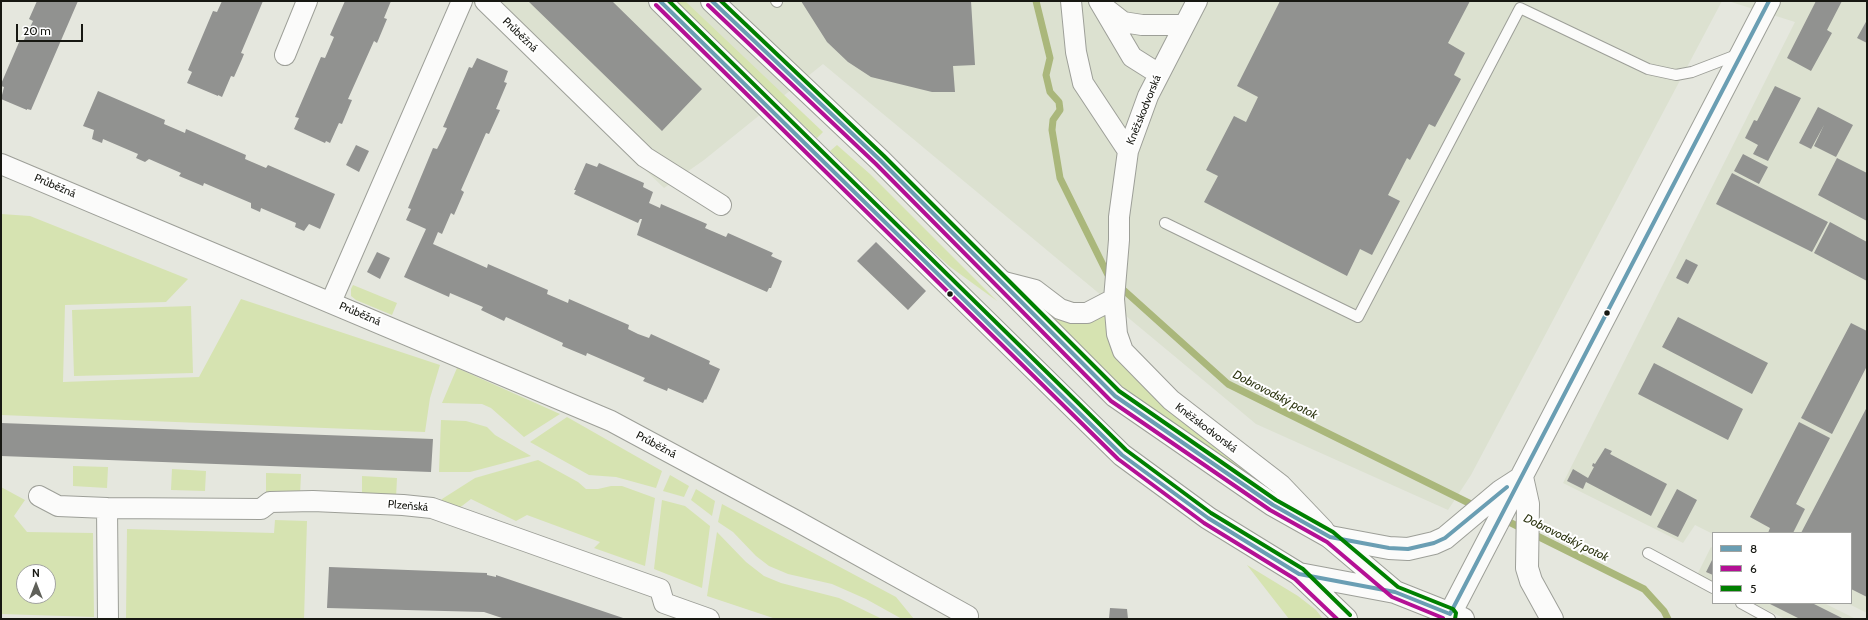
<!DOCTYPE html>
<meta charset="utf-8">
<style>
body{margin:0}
#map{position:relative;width:1868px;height:620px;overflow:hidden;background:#e5e7de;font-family:Cabin,sans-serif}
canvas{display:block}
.frame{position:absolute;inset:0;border:2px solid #171812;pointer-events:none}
.legend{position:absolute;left:1712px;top:532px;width:140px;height:72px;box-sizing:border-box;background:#fff;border:1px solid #a2a3a0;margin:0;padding:5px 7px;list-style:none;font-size:12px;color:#171812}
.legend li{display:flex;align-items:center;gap:8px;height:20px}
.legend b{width:20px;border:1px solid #a2a3a0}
.north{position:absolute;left:16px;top:564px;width:40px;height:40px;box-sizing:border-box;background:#fff;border:1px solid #a2a3a0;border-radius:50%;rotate:0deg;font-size:11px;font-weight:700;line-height:16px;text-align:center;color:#171812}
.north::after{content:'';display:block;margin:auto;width:14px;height:18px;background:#5f6059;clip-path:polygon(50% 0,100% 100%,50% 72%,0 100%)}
.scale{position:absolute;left:16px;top:24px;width:67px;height:18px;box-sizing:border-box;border:2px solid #171812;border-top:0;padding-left:5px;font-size:12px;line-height:14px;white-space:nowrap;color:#171812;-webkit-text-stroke:3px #fff;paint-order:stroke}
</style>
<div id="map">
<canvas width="1868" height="620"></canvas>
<div class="frame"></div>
<ul class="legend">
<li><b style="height:5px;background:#6a9eb3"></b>8</li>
<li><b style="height:5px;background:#b41095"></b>6</li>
<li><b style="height:5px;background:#008000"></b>5</li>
</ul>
<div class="north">N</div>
<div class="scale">20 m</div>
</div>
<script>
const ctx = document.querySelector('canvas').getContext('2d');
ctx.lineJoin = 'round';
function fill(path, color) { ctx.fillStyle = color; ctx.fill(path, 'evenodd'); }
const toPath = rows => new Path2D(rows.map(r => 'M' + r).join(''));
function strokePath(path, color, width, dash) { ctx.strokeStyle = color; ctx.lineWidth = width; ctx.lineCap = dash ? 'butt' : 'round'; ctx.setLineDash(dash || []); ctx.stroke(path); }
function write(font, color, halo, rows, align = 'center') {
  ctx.font = font + ' Cabin,sans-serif'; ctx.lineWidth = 4; ctx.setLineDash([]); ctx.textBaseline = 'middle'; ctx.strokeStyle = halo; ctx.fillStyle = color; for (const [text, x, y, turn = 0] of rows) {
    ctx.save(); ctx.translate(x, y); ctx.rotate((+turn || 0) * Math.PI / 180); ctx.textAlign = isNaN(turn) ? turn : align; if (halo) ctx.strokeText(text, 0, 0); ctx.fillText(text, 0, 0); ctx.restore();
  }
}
fill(toPath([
 [471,1,1722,1,1471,475,1448,510,1256,424,823,64,704,160,664,188],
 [1728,1,1867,1,1867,613,1847,603,1851,603,1851,533,1713,533,1713,534,1695,525,1683,543,1563,483,1795,22],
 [1711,547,1713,548,1713,583,1697,575],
 [1753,603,1824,603,1856,619,1785,619]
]), '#dce1d0');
fill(toPath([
 [674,1,685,1,823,132,817,138],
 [837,145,870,174,997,301,949,266,914,234,830,151],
 [1,214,30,216,188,279,166,302,65,305,63,382,199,377,241,299,440,365,430,398,425,432,1,415],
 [353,285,397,303,392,315,356,300,351,296,351,289],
 [1034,302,1106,315,1116,354,1128,371,1153,393,1290,504,1129,393],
 [191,306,193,373,74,376,72,310],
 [457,368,560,414,524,437,491,408,482,404,442,403],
 [567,417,662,471,656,488,616,477,589,475,530,442],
 [441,420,466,421,487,427,495,435,531,456,470,472,439,472],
 [538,460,578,482,586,489,598,489,611,486,622,486,655,498,645,566,594,548,600,542,527,515,516,521,471,499,458,509,440,502,442,499,475,478],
 [73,466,108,467,107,488,73,486],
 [172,469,206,471,205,491,171,490],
 [266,473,301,474,300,495,266,493],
 [670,475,689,486,684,497,663,491],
 [362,476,397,478,396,498,362,497],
 [1,487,25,500,14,516,27,532,93,533,94,617,1,614],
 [24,572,48,572,48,596,24,596],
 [696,489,715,501,712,516,691,500],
 [662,500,685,506,710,526,702,588,654,569],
 [722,504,896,597,914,619,902,619,866,599,832,584,788,574,769,566,756,556,733,532,718,522],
 [275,520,307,521,304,619,126,619,127,529,274,533],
 [717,532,746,562,764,576,781,583,839,598,882,619,776,619,707,596],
 [1247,565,1298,596,1316,610,1323,619,1289,619]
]), '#d6e3b1');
strokePath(toPath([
 [1036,1,1050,58,1046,75,1050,92,1059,102,1060,110,1053,120,1052,130,1060,178,1110,279],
 [1118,285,1228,384,1477,507],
 [1503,519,1644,589,1664,611,1668,619]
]), '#aab77b', 7);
fill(toPath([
 [37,1,78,1,31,110,27,109,27,110,1,99,4,87,1,86,1,84,20,40,23,42,33,21,29,19],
 [222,1,263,1,241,53,244,54,242,59,234,77,231,76,222,97,218,95,218,96,187,83,192,72,188,70,213,11,217,12],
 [345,1,391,1,384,18,387,19,377,43,374,41,348,99,352,100,342,124,339,123,330,143,326,141,325,143,294,129,299,118,295,117,321,57,325,58,334,37,330,35],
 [528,1,612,1,702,89,662,131],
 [801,1,971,1,975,65,953,66,955,92,932,92,871,77,848,62,827,42],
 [1280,1,1470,1,1448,43,1465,53,1454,75,1461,79,1435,127,1429,124,1410,160,1407,158,1388,195,1400,201,1372,255,1360,249,1347,276,1204,202,1218,176,1206,170,1234,116,1246,122,1258,97,1237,86],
 [1816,1,1842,1,1827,30,1832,33,1811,71,1787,58],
 [1867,20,1867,43,1857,38],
 [477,58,508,71,504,82,507,83,496,109,500,110,489,134,486,133,461,190,464,192,454,215,451,213,442,234,438,232,433,244,487,268,488,264,548,290,547,294,568,303,569,299,629,325,628,329,638,334,649,338,651,334,710,361,709,364,720,369,706,400,705,399,703,403,668,388,667,391,643,381,645,378,587,353,586,356,562,346,563,343,506,317,504,321,481,310,483,307,450,293,449,297,404,277,426,229,406,220,411,209,408,208,433,148,437,149,442,139,447,128,443,127,469,67,472,68],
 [1775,86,1801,98,1768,161,1753,154,1758,145,1745,138,1754,120,1757,121],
 [98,91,165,120,164,124,185,133,186,129,246,155,245,159,266,168,268,165,335,194,320,229,309,224,304,231,295,227,296,223,261,208,260,212,251,208,251,203,204,183,203,186,179,176,181,173,149,159,145,162,136,158,138,154,103,139,102,143,92,139,94,130,83,126],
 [1818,107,1853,125,1836,157,1814,146,1824,125,1811,149,1799,143],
 [356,145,369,151,359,172,346,165],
 [1743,154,1768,167,1759,184,1734,171],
 [1837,158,1867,173,1867,221,1818,195],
 [586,163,597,167,599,163,644,183,643,187,653,192,649,203,660,208,661,204,707,224,705,228,726,237,728,233,773,253,771,256,782,261,771,288,769,288,767,292,637,235,642,219,640,219,638,223,574,194,576,190,574,190],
 [1732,173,1828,222,1812,252,1716,204],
 [1830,222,1867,242,1867,281,1814,253],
 [876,242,926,291,908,310,857,261],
 [377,252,390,258,380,279,367,272],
 [1686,259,1698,265,1688,284,1676,278],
 [1678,317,1768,363,1752,394,1662,347],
 [1851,323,1867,331,1867,366,1832,434,1801,418],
 [1654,363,1743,409,1728,440,1638,394],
 [1867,407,1867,597,1851,589,1851,533,1801,533],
 [1799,422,1830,438,1796,504,1805,509,1793,533,1768,533,1770,528,1750,517],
 [1,423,433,439,431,472,1,456],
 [1605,448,1612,451,1610,454,1667,484,1651,516,1586,482,1583,489,1567,481,1573,469,1588,478,1594,467,1592,466,1593,463,1595,464],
 [1677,489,1697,500,1678,537,1657,527],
 [1713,558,1713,575,1706,572],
 [329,567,487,573,487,575,496,577,496,575,626,619,505,619,484,612,327,608],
 [1768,603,1812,603,1844,619,1800,619],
 [1110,608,1127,609,1128,619,1109,619]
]), '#919290');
const service = toPath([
 [776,1,777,2],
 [1165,223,1358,317,1520,8,1648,69,1676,75,1692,72,1739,54],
 [1648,553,1713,588],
 [1741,603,1770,619]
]);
const minor = toPath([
 [485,1,645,157,721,205],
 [1071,1,1076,52,1083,83,1128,151],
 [1099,1,1132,57,1159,74],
 [1197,1,1148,96,1128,151,1119,217,1119,240,1114,299,1117,334,1123,351,1171,400,1281,485,1324,530],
 [1105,8,1123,22,1142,25,1184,25],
 [285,55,307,1],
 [1,164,611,421,795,520,968,616,966,619],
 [1000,281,1035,290,1060,309,1072,313,1087,313,1114,299],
 [331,302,462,1],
 [39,496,58,506,107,508],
 [108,619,107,508,261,509,270,502,313,501,403,505,432,508,660,589,664,603,709,619]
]);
const secondary = toPath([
 [1522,477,1528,504,1527,568,1531,581,1552,619],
 [1330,537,1389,548,1408,549,1434,543,1445,538,1501,491,1518,480],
 [1450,614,1769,1]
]);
const primary = toPath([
 [660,1,1122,455,1208,518,1299,574,1346,619],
 [712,1,880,160,1115,396,1273,505,1330,537,1395,592],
 [1299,574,1395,592,1463,619]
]);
strokePath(service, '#9d9f98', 12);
strokePath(minor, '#9d9f98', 22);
strokePath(secondary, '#9d9f98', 24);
strokePath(primary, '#9d9f98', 24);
strokePath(service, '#fbfbfa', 10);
strokePath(minor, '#fbfbfa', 20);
strokePath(secondary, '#fbfbfa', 22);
strokePath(primary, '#fbfbfa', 22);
strokePath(toPath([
 [660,1,1122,455,1208,518,1299,574,1395,592,1450,614,1769,1],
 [712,1,880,160,1115,396,1273,505,1330,537,1389,548,1408,549,1434,543,1445,538,1507,487]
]), '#6a9eb3', 4);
strokePath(toPath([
 [656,5,1118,459,1204,523,1295,579,1337,619],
 [708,5,876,164,1111,401,1270,510,1327,542,1392,597,1443,618]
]), '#b41095', 4);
strokePath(toPath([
 [669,1,1126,450,1211,513,1303,569,1350,615],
 [721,1,884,156,1119,391,1276,500,1333,532,1398,587,1453,609,1456,613,1455,619]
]), '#008000', 4);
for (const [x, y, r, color] of [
 [950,294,3.5,"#171812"],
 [1607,313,3.5,"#171812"]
]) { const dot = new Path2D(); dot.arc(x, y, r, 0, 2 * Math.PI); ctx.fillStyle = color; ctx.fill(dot); strokePath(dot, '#fff', 1.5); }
write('11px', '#171812', '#fff', [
 ["Průběžná",520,35,44],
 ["Kněžskodvorská",1144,110,-68],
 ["Průběžná",55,186,23],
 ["Průběžná",360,314,23],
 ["Kněžskodvorská",1206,428,37],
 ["Průběžná",656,445,28],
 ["Plzeňská",408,506,5]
]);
write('italic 12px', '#2b330f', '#fff', [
 ["Dobrovodský potok",1275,395,27],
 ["Dobrovodský potok",1566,538,26]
]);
</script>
